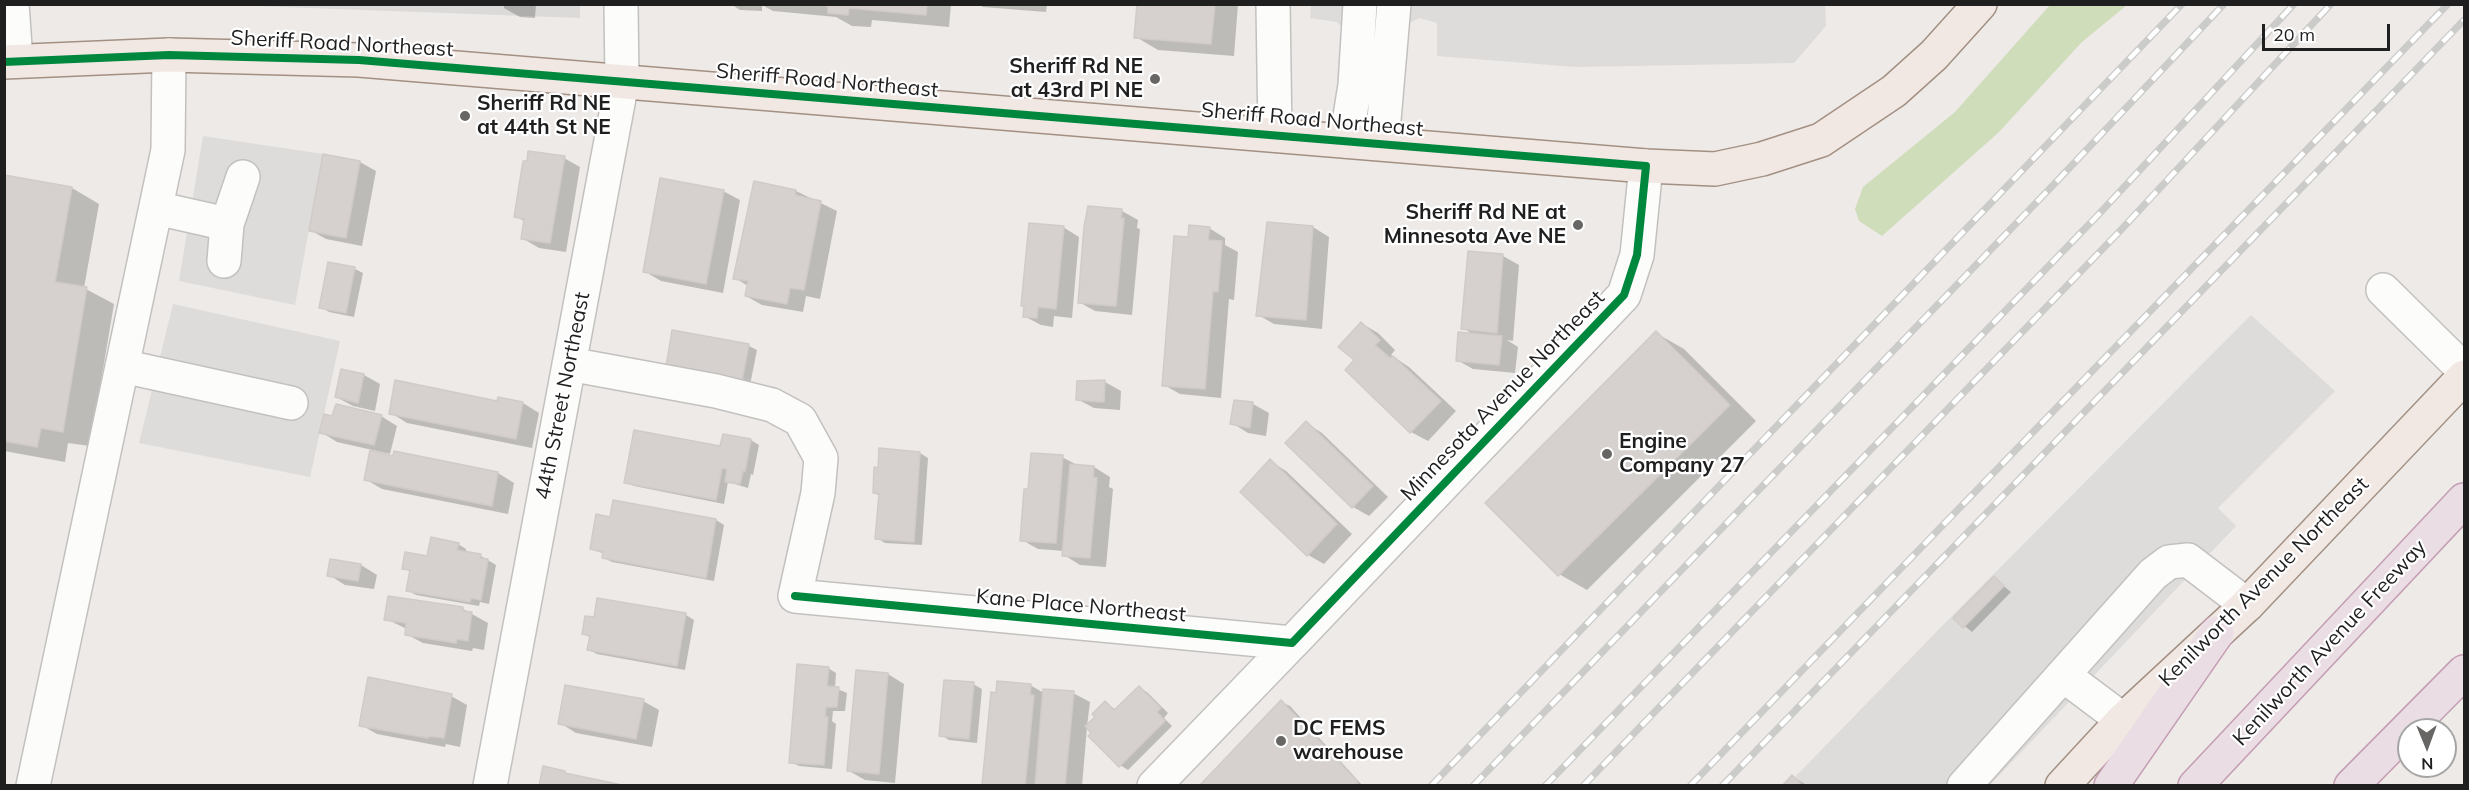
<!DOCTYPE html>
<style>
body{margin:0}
#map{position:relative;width:2469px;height:790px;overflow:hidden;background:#edeae7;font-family:Mulish,sans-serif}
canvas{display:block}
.frame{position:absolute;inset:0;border:6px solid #1f1f1f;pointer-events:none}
.north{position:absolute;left:2397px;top:718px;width:60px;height:60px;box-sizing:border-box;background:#fff;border:2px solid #a5a5a5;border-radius:50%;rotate:179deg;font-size:16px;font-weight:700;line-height:24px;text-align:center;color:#1f1f1f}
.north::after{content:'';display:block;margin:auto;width:21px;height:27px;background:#676665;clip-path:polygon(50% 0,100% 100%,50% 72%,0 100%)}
.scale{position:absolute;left:2262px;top:24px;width:128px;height:27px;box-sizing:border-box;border:3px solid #1f1f1f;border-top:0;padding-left:8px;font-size:18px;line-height:21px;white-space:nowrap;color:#1f1f1f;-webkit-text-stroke:4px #fff;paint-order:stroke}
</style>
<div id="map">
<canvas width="2469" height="790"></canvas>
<div class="frame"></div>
<div class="north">N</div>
<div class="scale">20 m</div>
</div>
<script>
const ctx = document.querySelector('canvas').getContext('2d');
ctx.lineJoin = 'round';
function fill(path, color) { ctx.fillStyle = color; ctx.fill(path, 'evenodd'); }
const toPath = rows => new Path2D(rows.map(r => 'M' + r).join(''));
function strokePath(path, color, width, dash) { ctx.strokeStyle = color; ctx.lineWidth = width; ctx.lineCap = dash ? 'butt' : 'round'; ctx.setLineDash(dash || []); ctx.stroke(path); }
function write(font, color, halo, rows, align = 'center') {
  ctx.font = font + ' Mulish,sans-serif'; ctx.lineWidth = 4.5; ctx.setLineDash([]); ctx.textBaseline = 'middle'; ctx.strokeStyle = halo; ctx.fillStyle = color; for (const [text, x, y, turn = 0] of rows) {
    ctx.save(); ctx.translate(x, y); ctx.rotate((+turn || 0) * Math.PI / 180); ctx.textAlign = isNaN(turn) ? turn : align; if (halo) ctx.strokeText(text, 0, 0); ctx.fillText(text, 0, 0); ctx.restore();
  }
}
fill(toPath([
 [580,4,580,18,230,5,230,4]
]), '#dcdad9');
fill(toPath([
 [2050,5,2127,5,2082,42,1998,133,1882,236,1859,221,1855,209,1863,187,1955,112]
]), '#d0ddbb');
fill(toPath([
 [1311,4,1825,4,1826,26,1794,63,1576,67,1437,56,1437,23,1419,18,1376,40,1373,21,1342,27,1337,22,1310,18],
 [203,136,323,154,295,305,179,281],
 [173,304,340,341,310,477,139,443],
 [2251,315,2335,391,2218,508,2236,526,1990,785,1825,786,1822,783,1820,785,1803,786,1795,777,1946,622]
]), '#dddcdb');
fill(toPath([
 [504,4,536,4,535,18,520,17,504,8],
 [731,4,951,4,949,27,872,20,871,27,852,26,836,17,773,11,762,5,762,11,740,10],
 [978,4,1047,4,1046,12,983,7],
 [1138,4,1238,4,1234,56,1158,50,1136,37],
 [564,158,580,167,566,252,539,248,522,238,525,222,516,216],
 [360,162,376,171,362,246,326,239,310,230],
 [4,176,72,188,99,204,84,288,114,304,90,446,68,443,65,462,4,451],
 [723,191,740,200,723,293,661,281,644,271],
 [796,191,837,211,820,299,806,296,803,312,762,305,746,296,748,286,735,278],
 [1122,211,1138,220,1137,228,1140,229,1132,315,1095,311,1079,302],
 [1063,227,1079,237,1072,318,1054,316,1053,327,1041,325,1024,316,1025,307,1023,306],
 [1313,227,1329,237,1322,329,1274,324,1258,315],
 [1209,228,1225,238,1225,245,1238,252,1234,300,1229,299,1221,398,1180,394,1164,385,1189,239],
 [1503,256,1519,265,1513,341,1507,340,1518,347,1515,373,1473,369,1457,360,1474,335,1463,328],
 [329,264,355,269,363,273,354,317,329,312,321,307],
 [1361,323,1378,333,1395,350,1391,355,1409,367,1456,411,1428,441,1411,432,1348,370,1356,360],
 [1656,333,1684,349,1756,421,1587,590,1559,574],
 [749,346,757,350,750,385,676,371],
 [342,371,364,375,380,384,375,411,353,406,336,397],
 [1079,382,1105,382,1121,391,1120,410,1094,408,1077,399],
 [1235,402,1253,404,1269,413,1266,436,1248,433,1232,423],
 [498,403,523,403,539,413,532,448,407,423,391,413],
 [381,416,397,426,390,454,337,442,321,432,332,418],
 [1306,423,1322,433,1388,497,1369,516,1353,507],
 [724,435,751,440,759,445,753,475,751,474,748,488,728,482,724,504,634,486,626,482,721,448],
 [395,453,498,473,514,483,508,514,382,489,365,479,394,458],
 [920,453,928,458,922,545,885,543,877,538,880,496,874,492],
 [1062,457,1079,466,1094,467,1110,477,1109,487,1113,489,1106,567,1080,565,1064,555,1064,551,1038,549,1022,540,1029,490],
 [1270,461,1286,471,1352,534,1324,564,1308,555],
 [614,502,716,520,724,525,714,581,612,562,604,558,605,554,591,549,611,518],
 [458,544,466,549,466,553,481,556,496,565,489,604,480,602,479,606,416,595,407,590,411,572,404,568],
 [361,565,377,575,374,589,345,585,329,575],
 [1994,578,2011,592,1972,632,1955,618],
 [463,609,488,623,484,650,473,648,472,651,423,643,406,634,407,629,386,619],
 [686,615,694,620,685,670,597,654,589,650,591,638,583,633],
 [828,668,836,673,835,688,847,693,845,711,833,711,832,721,836,724,832,769,799,766,791,762],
 [888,674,904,684,895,783,865,780,849,771],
 [973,684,982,689,977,743,949,740,941,735],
 [1030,685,1044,693,1073,693,1090,702,1087,726,1106,703,1116,710,1139,688,1147,692,1168,713,1164,718,1172,726,1128,770,1120,765,1087,727,1082,786,987,786,984,784,997,694],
 [451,696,467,705,460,747,446,744,445,747,377,734,361,725],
 [643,701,659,710,652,747,576,733,560,723],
 [1281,702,1290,706,1363,786,1201,786],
 [1793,777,1808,786,1784,786]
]), '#0003');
const building = toPath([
 [815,4,927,4,926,15,849,8,848,15,828,13,828,6,815,4],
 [1137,4,1215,4,1211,44,1134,38,1137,4],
 [528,151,565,156,550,243,521,239,524,219,514,217,523,161,527,161,528,151],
 [323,154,360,161,346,238,309,231,323,154],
 [4,175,72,187,55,282,87,287,63,432,41,428,37,447,4,441,4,175],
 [660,178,724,190,706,284,643,272,660,178],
 [754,181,796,190,795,195,821,201,804,290,790,288,787,304,745,296,748,281,733,279,754,181],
 [1088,206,1122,209,1121,219,1124,218,1116,306,1078,303,1084,227,1088,206],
 [1267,222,1313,226,1306,320,1256,316,1267,222],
 [1029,223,1064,226,1056,309,1038,307,1037,318,1023,317,1024,306,1021,306,1029,223],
 [1189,225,1210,227,1208,240,1222,241,1218,292,1213,291,1205,389,1162,386,1174,236,1188,237,1189,225],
 [1468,251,1503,254,1497,333,1461,329,1468,251],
 [328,262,355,267,346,313,319,308,328,262],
 [1361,322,1380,340,1375,345,1390,358,1393,356,1441,401,1410,433,1345,370,1354,360,1338,347,1361,322],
 [672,330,749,344,742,381,666,367,672,330],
 [1656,331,1730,405,1558,576,1485,503,1656,331],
 [1458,332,1502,336,1499,365,1456,361,1458,332],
 [341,369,364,374,358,403,335,397,341,369],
 [395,380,497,401,498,397,523,402,516,439,389,414,395,380],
 [1105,380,1104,402,1076,400,1077,381,1105,380],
 [1234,400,1253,402,1250,428,1230,424,1234,400],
 [336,404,382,415,374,445,319,433,324,414,332,416,336,404],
 [1306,421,1373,486,1352,508,1285,443,1306,421],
 [634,430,720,446,723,434,751,439,745,471,743,471,740,484,725,482,727,469,722,468,716,500,624,483,634,430],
 [879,448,920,452,914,542,875,539,879,494,873,493,874,467,878,468,879,448],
 [370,450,393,456,394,451,498,472,492,506,364,480,370,450],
 [1031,453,1063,455,1056,543,1020,541,1024,489,1028,489,1031,453],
 [1270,459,1337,524,1307,556,1240,492,1270,459],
 [1070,464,1094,466,1093,477,1097,478,1090,558,1062,556,1070,464],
 [613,500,716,519,706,578,602,558,603,552,590,549,596,514,610,517,613,500],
 [431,537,459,543,457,550,481,554,480,558,488,559,481,600,471,598,470,602,406,591,410,570,402,569,405,552,427,556,431,537],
 [330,559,361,564,358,581,327,576,330,559],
 [1994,576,2004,586,1963,628,1953,618,1994,576],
 [388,596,463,607,463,611,472,612,468,641,457,639,456,643,405,635,406,623,384,620,388,596],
 [597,598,686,613,677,666,587,650,590,636,582,634,585,616,594,617,597,598],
 [797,664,829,667,827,686,839,687,837,707,826,707,825,717,828,717,824,765,789,763,797,664],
 [856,670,888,673,879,774,847,771,856,670],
 [368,677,452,694,444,738,429,736,428,738,359,726,368,677],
 [944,680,974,682,969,739,939,736,944,680],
 [997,681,1031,684,1030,695,1034,695,1025,786,982,785,991,692,996,693,997,681],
 [565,685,644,699,636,739,558,724,565,685],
 [1139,686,1161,708,1157,712,1165,721,1119,767,1088,736,1091,733,1085,726,1095,717,1092,714,1105,701,1114,710,1139,686],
 [1043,689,1074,691,1065,786,1035,786,1043,689],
 [1281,700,1358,782,1355,786,1199,786,1281,700],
 [543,766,565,771,565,773,627,786,539,786,543,766],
 [1792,775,1803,786,1782,786,1792,775]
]);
fill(building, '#d6d1cf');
strokePath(building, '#d1cbc8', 1.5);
const minor = toPath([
 [12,4,16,61],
 [1273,4,1275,135],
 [1346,141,1355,85,1360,4],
 [1382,143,1394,4],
 [156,208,227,224],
 [224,261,227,224,243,177],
 [2383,290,2464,370],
 [569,364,716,391,772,405,800,420,821,458,818,493,795,596,1292,643,1624,295,1637,255,1646,166],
 [122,366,291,403],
 [2063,675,2123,720],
 [33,786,168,150,169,55],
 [490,786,622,82,621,4],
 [1154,786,1292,643],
 [1964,786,2153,574,2169,562,2188,560,2247,605]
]);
const major = toPath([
 [4,62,169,55,359,60,1646,166,1715,169,1762,159,1821,140,1894,91,1934,55,1980,4],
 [2062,786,2123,720,2247,605,2464,377]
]);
const highway = toPath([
 [2111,786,2217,633],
 [2195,786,2464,500],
 [2351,786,2464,672]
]);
strokePath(minor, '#c3c1c0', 36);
strokePath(major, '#a39083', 36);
strokePath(highway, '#c49cb3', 36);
strokePath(minor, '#fcfcfb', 33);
strokePath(major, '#f1e8e4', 33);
strokePath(highway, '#eadee4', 33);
const rail = toPath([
 [1431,786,2182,4],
 [1473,786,2059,179,2224,4],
 [1545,786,2099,214,2294,4],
 [1583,786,2119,232,2331,4],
 [1690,786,2448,4],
 [1722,786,2464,20]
]);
strokePath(rail, '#cbcbca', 7);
strokePath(rail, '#fff', 4.5, [14]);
strokePath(toPath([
 [4,62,169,55,359,60,1646,166,1637,255,1624,295,1292,643,795,596]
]), '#00873e', 8);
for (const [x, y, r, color] of [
 [1155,79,6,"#676665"],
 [465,116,6,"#676665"],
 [1578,225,6,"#676665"],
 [1607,454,6,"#676665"],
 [1281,741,6,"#676665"]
]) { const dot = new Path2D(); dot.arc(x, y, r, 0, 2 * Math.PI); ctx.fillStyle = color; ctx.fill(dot); strokePath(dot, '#fff', 2); }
write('21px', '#1f1f1f', '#fff', [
 ["Sheriff Road Northeast",342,44,3],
 ["Sheriff Road Northeast",827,81,5],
 ["Sheriff Road Northeast",1312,120,5],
 ["44th Street Northeast",563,396,-79],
 ["Minnesota Avenue Northeast",1503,396,-46],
 ["Kenilworth Avenue Northeast",2264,582,-45],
 ["Kane Place Northeast",1081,606,5],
 ["Kenilworth Avenue Freeway",2330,643,-47]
]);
write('bold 21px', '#1f1f1f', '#fff', [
 ["Sheriff Rd NE",1143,67,"right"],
 ["at 43rd Pl NE",1143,91,"right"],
 ["Sheriff Rd NE",477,104],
 ["at 44th St NE",477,128],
 ["Sheriff Rd NE at",1566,213,"right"],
 ["Minnesota Ave NE",1566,237,"right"],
 ["Engine",1619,442],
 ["Company 27",1619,466],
 ["DC FEMS",1293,729],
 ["warehouse",1293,753]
], 'left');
</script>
